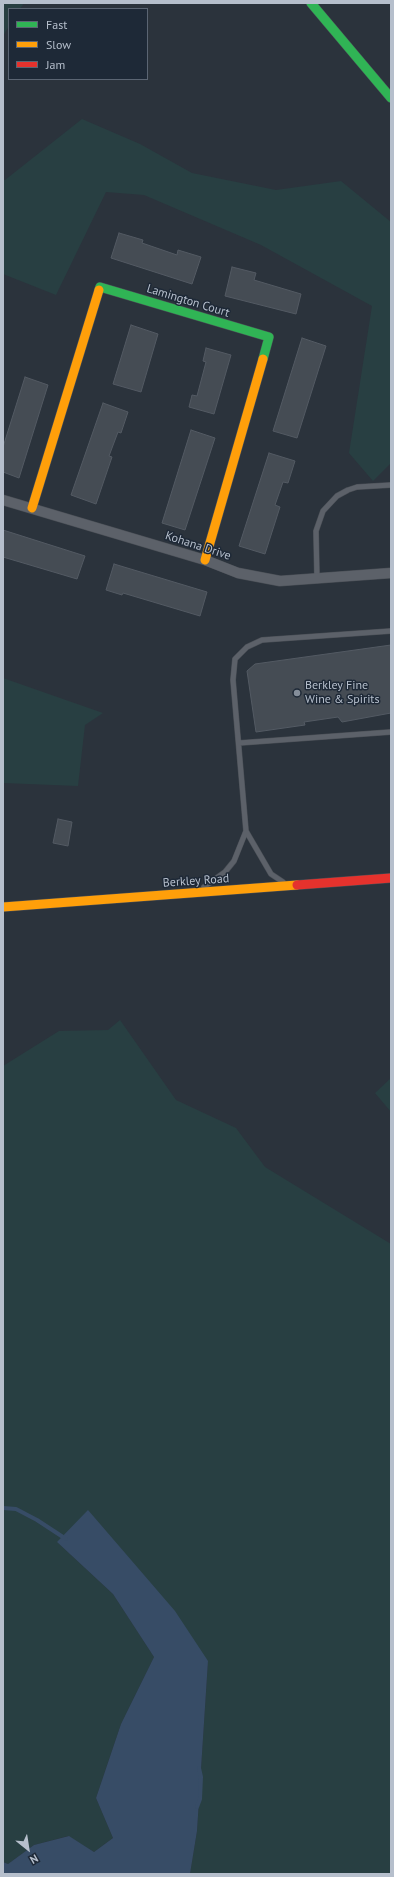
<!DOCTYPE html>
<style>
body{margin:0}
#map{position:relative;width:394px;height:1877px;overflow:hidden;background:#2b333c;font-family:"PT Sans",sans-serif}
canvas{display:block}
.frame{position:absolute;inset:0;border:4px solid #b6bfcc;pointer-events:none}
.legend{position:absolute;left:8px;top:8px;width:140px;height:72px;box-sizing:border-box;background:#1e2937;border:1px solid #5b6573;margin:0;padding:5px 7px;list-style:none;font-size:12px;color:#b6bfcc}
.legend li{display:flex;align-items:center;gap:8px;height:20px}
.legend b{width:20px;border:1px solid #5b6573}
.north{position:absolute;left:8px;top:1829px;width:40px;height:40px;-webkit-text-stroke:3px #1e2937;paint-order:stroke;rotate:150deg;font-size:11px;font-weight:700;line-height:16px;text-align:center;color:#b6bfcc}
.north::after{content:'';display:block;margin:auto;width:14px;height:18px;background:#b6bfcc;clip-path:polygon(50% 0,100% 100%,50% 72%,0 100%)}
</style>
<div id="map">
<canvas width="394" height="1877"></canvas>
<div class="frame"></div>
<ul class="legend">
<li><b style="height:5px;background:#30b455"></b>Fast</li>
<li><b style="height:5px;background:#ff9f0a"></b>Slow</li>
<li><b style="height:5px;background:#e5322d"></b>Jam</li>
</ul>
<div class="north">N</div>
</div>
<script>
const ctx = document.querySelector('canvas').getContext('2d');
ctx.lineJoin = 'round';
function fill(path, color) { ctx.fillStyle = color; ctx.fill(path, 'evenodd'); }
const toPath = rows => new Path2D(rows.map(r => 'M' + r).join(''));
function strokePath(path, color, width, dash) { ctx.strokeStyle = color; ctx.lineWidth = width; ctx.lineCap = dash ? 'butt' : 'round'; ctx.setLineDash(dash || []); ctx.stroke(path); }
function write(font, color, halo, rows, align = 'center') {
  ctx.font = font + ' "PT Sans",sans-serif'; ctx.lineWidth = 3; ctx.setLineDash([]); ctx.textBaseline = 'middle'; ctx.strokeStyle = halo; ctx.fillStyle = color; for (const [text, x, y, turn = 0] of rows) {
    ctx.save(); ctx.translate(x, y); ctx.rotate((+turn || 0) * Math.PI / 180); ctx.textAlign = isNaN(turn) ? turn : align; if (halo) ctx.strokeText(text, 0, 0); ctx.fillText(text, 0, 0); ctx.restore();
  }
}
fill(toPath([
 [3,3,24,3,20,9,9,9,9,26,3,36],
 [82,119,140,144,192,173,276,190,341,181,391,222,391,463,373,481,349,453,372,306,261,245,144,195,106,192,56,295,3,274,3,180,5,180],
 [3,678,103,713,85,725,78,786,3,783],
 [120,1020,176,1100,236,1128,265,1167,391,1244,391,1874,190,1874,197,1831,208,1661,57,1542,113,1594,154,1657,121,1724,96,1798,113,1838,94,1852,68,1836,34,1845,8,1864,3,1862,3,1066,59,1031,108,1030],
 [391,1078,391,1112,375,1093]
]), '#283f42');
fill(toPath([
 [88,1510,175,1611,208,1661,197,1831,190,1874,3,1874,3,1862,8,1864,34,1845,69,1836,94,1852,113,1838,96,1798,121,1724,154,1657,113,1594,57,1542]
]), '#374c66');
strokePath(toPath([
 [3,1508,16,1509,37,1520,66,1539],
 [197,1807,200,1799,201,1777,199,1768]
]), '#374c66', 4);
const building = toPath([
 [119,233,143,240,142,243,177,255,178,250,201,257,192,284,111,258,119,233],
 [232,267,256,273,254,280,301,294,296,314,225,296,232,267],
 [131,325,158,334,141,392,113,384,131,325],
 [302,338,326,346,297,438,273,431,302,338],
 [206,348,231,355,214,414,189,407,192,395,197,396,206,362,203,361,206,348],
 [25,377,48,385,19,478,3,472,3,447,25,377],
 [103,403,128,412,121,433,118,432,109,456,112,457,96,504,71,495,103,403],
 [191,430,215,438,185,530,162,523,191,430],
 [269,453,295,461,288,483,283,482,275,505,280,507,265,554,239,546,269,453],
 [3,530,85,556,77,579,3,557,3,530],
 [114,564,207,592,200,616,123,593,122,595,106,590,114,564],
 [391,645,391,713,342,722,338,717,304,722,305,725,256,732,247,671,255,664,391,645],
 [58,819,72,822,68,846,53,843,58,819]
]);
fill(building, '#454c54');
strokePath(building, '#535a63', 1);
const lane = toPath([
 [317,579,316,531,323,511,337,496,348,490,357,487,391,485],
 [239,743,391,732],
 [246,831,271,874,283,882],
 [204,887,225,872,234,861,246,831,233,680,235,659,247,647,262,640,391,631]
]);
const street = toPath([
 [3,500,205,560,238,573,280,581,391,573]
]);
const fast = toPath([
 [311,3,391,98],
 [99,290,100,287,269,337,263,359]
]);
const slow = toPath([
 [32,508,99,290],
 [205,560,263,359],
 [3,907,297,885]
]);
const jam = toPath([
 [297,885,391,878]
]);
strokePath(lane, '#4a4f56', 6);
strokePath(street, '#4a4f56', 11);
strokePath(fast, '#4a4f56', 10);
strokePath(slow, '#4a4f56', 10);
strokePath(jam, '#4a4f56', 10);
strokePath(lane, '#5c6169', 5);
strokePath(street, '#5c6169', 10);
strokePath(fast, '#30b455', 9);
strokePath(slow, '#ff9f0a', 9);
strokePath(jam, '#e5322d', 9);
for (const [x, y, r, color] of [
 [297,693,4,"#858e9a"]
]) { const dot = new Path2D(); dot.arc(x, y, r, 0, 2 * Math.PI); ctx.fillStyle = color; ctx.fill(dot); strokePath(dot, '#1e2937', 1.5); }
write('12px', '#b6bfcc', '#1e2937', [
 ["Lamington Court",188,301,17],
 ["Kohana Drive",198,546,18],
 ["Berkley Road",196,881,-4]
]);
write('12px', '#b6bfcc', '#1e2937', [
 ["Berkley Fine",305,686],
 ["Wine & Spirits",305,700]
], 'left');
</script>
